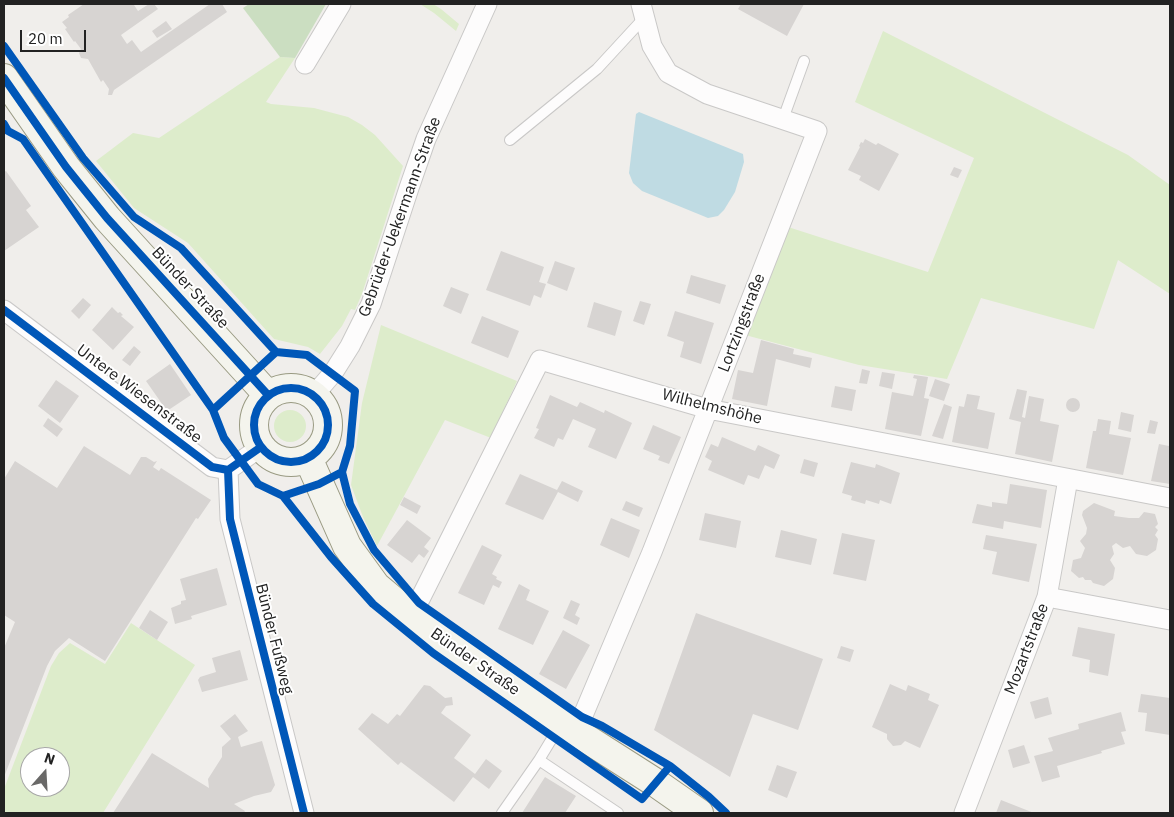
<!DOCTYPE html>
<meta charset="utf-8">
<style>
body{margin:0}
#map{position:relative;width:1174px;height:817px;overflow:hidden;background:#f0eeeb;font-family:"IBM Plex Sans",sans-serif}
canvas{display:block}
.frame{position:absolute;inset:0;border:5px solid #222;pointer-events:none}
.north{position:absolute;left:20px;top:747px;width:50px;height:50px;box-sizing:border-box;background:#fff;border:1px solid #a7a7a7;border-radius:50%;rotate:19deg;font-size:14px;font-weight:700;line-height:20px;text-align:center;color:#222}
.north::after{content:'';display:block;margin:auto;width:18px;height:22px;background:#6a6968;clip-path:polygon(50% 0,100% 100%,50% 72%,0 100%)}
.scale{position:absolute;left:20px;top:30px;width:66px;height:22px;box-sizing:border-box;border:2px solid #222;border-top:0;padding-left:6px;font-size:15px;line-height:18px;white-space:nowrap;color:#222;-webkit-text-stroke:4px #fff;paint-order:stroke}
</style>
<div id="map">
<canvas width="1174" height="817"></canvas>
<div class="frame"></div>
<div class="north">N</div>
<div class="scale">20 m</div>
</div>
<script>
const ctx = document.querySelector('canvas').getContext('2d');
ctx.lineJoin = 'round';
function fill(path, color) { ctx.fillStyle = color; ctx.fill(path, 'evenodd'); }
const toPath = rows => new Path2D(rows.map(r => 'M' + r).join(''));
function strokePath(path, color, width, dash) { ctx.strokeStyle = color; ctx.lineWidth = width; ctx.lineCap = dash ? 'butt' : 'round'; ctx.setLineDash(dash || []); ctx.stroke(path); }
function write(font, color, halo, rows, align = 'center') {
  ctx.font = font + ' "IBM Plex Sans",sans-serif'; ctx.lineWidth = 4; ctx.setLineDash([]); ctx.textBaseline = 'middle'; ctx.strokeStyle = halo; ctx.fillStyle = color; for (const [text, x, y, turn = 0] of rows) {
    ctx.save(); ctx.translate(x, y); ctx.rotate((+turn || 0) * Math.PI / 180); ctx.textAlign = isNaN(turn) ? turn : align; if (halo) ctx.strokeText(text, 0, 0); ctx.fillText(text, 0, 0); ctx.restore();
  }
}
fill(toPath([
 [420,4,433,4,441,9,459,24,456,31,434,13],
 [883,31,1128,155,1170,185,1170,294,1118,260,1094,329,981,298,947,379,859,365,745,335,785,226,928,272,974,158,855,102],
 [280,57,295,58,266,102,271,104,314,108,348,117,362,125,375,135,403,166,362,294,355,310,351,309,342,326,320,354,308,347,274,339,188,243,134,208,96,161,133,133,159,138],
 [381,325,517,381,491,438,445,420,377,546,363,517,351,485,362,403],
 '274 426a16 16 0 1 1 32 0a16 16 0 1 1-32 0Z',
 [131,623,195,665,103,813,4,813,4,789,51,666,59,653,70,643,105,664],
 [30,757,60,757,60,787,30,787]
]), '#ddeccb');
fill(toPath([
 [249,4,326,4,295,58,280,57,243,8]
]), '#cbdec1');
fill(toPath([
 [639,112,743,154,744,162,735,192,724,210,718,216,708,218,642,191,633,183,629,173,636,114]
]), '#bfdbe3');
fill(toPath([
 [84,4,136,4,134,5,138,11,149,4,154,4,158,9,121,35,127,44,132,40,141,52,210,4,222,4,227,12,114,90,112,95,108,95,109,89,103,80,101,82,88,59,81,58,79,53,81,49,75,41,74,42,65,29,67,28,62,22,69,17,68,15],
 [741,4,804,4,787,36,738,9],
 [166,21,172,29,157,38,152,31],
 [865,139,876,145,878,143,899,154,879,191,859,180,861,176,848,170,860,147,859,146,861,142,863,143],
 [954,167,962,170,958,178,950,175],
 [6,171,31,206,26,210,39,227,4,251,4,172],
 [501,251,544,267,539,282,546,284,541,298,534,295,530,306,486,290],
 [555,261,575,268,567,291,547,283],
 [691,275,726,285,720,304,686,293],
 [451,287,469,294,461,314,443,306],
 [83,298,91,305,79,319,71,311],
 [640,301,651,304,644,325,633,321],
 [594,302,622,311,615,336,587,327],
 [112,307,118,313,120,312,123,315,121,316,134,327,113,350,92,330],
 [675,311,714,323,701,364,680,357,684,342,667,336],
 [482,316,519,331,508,358,471,343],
 [761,340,794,349,793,354,812,358,810,368,776,359,767,406,732,399,738,370,753,373],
 [134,346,141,352,130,366,122,360],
 [170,364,191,395,167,411,146,381],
 [862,369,870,371,867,384,859,383],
 [882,372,895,374,892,389,879,386],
 [914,375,928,377,924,398,929,399,921,436,885,429,892,392,913,396,917,379,913,378],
 [935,379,950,384,944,401,929,396],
 [56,380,79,396,60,423,38,406],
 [835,386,856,390,852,411,831,407],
 [1017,389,1027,391,1022,417,1025,418,1029,396,1044,399,1040,421,1059,425,1052,462,1015,454,1021,422,1009,419],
 [967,394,980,396,977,409,995,413,988,449,952,442,959,406,964,407],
 [550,395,577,407,580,402,604,413,605,410,632,423,616,459,588,447,596,429,573,419,563,440,558,438,554,447,534,438,539,429,536,428],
 '1066 405a7 7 0 1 1 14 0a7 7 0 1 1-14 0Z',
 [944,404,952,407,943,439,932,436],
 [1121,412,1134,415,1131,432,1118,429],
 [48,418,63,429,57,437,43,426],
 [1098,419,1111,421,1109,434,1131,438,1123,475,1086,468,1093,431,1096,431],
 [1150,420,1158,422,1155,434,1147,433],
 [653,425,681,437,669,464,658,460,660,456,643,449],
 [722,437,755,451,758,445,780,455,774,469,765,465,759,479,748,475,744,485,708,470,712,461,705,457,711,444,718,447],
 [1169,443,1170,484,1151,481,1159,444,1169,446],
 [84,446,130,475,141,457,146,457,154,462,157,461,153,467,159,471,161,468,211,500,198,519,196,518,105,661,69,638,55,651,47,666,4,777,4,648,15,622,4,615,4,479,15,461,57,488],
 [804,459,818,463,814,477,800,473],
 [851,462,875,468,876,464,900,473,891,504,880,500,879,504,866,500,865,504,851,500,852,496,842,493],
 [520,474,557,490,562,481,583,491,578,502,558,492,543,520,505,504],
 [1010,484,1047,490,1041,528,1004,521,1003,529,972,523,977,504,992,507,992,502,1007,504],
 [404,497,421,506,417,514,400,505],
 [626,501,643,508,639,517,622,510],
 [1094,503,1115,511,1114,516,1129,518,1139,518,1144,512,1155,514,1158,524,1155,527,1158,530,1155,535,1158,539,1156,550,1147,556,1136,554,1130,546,1123,548,1116,543,1112,546,1114,554,1110,560,1115,568,1113,579,1104,586,1093,583,1091,580,1085,580,1083,577,1079,578,1071,571,1073,560,1081,558,1085,548,1080,541,1086,534,1087,528,1082,515,1083,511],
 [705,513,741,521,736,548,699,540],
 [611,518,640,530,629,558,600,545],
 [407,520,431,538,424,547,429,551,424,558,419,554,412,563,387,545],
 [781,530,817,539,811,565,775,557],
 [842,533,875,540,866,581,833,574],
 [986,535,1037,544,1029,582,992,574,997,552,983,549],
 [482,545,502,555,492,574,497,577,496,579,502,582,499,588,493,585,484,605,458,593],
 [217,568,227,605,191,616,192,619,175,624,171,608,181,604,181,601,186,600,180,579],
 [519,584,530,590,526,600,549,611,533,645,498,629],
 [571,600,580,604,575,615,580,618,577,625,563,618],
 [150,610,168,622,157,640,139,628],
 [696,613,823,659,798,730,753,714,730,777,654,730],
 [1078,627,1115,634,1108,676,1089,672,1090,660,1072,656],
 [563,630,590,645,566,689,539,674],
 [841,646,854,650,850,662,837,658],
 [240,650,248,680,202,692,198,680,200,677,216,672,212,658],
 [890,684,906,691,908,685,930,694,928,700,939,705,920,748,905,741,901,745,893,746,887,739,887,734,872,727],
 [424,685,430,686,445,698,452,697,453,705,446,706,441,713,471,735,454,758,475,774,486,759,502,771,489,789,473,777,454,802,401,762,398,765,358,729,372,713,388,724,397,714,400,716],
 [1141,694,1170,698,1170,735,1145,731,1147,713,1138,712],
 [1048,697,1052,714,1035,719,1030,702],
 [1121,712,1126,731,1121,732,1125,744,1101,751,1102,753,1057,766,1060,777,1042,782,1034,756,1053,751,1048,738,1079,729,1078,724],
 [235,714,248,731,238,737,241,747,262,741,275,785,271,792,254,796,234,804,245,811,244,813,113,813,152,753,209,788,208,779,222,757,222,747,231,739,220,726],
 [1024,745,1030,763,1013,768,1008,750],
 [777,765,797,772,787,798,768,790],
 [545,777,576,796,565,813,522,813],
 [1001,800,1034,813,996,813]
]), '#d7d4d2');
const lane = toPath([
 [783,119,804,61],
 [510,140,597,69,644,18],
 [539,760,618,813],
 [502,813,539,760,562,722]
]);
const street = toPath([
 [305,64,341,4],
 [4,310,212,467,228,470,261,447],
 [314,395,333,373,350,346,371,304,409,188,426,139,487,4],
 [228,470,230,519,304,813],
 [1047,597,1170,620],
 [411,617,540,360,708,409,1170,498],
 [576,732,652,552,817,131,707,94,668,73,652,46,641,4],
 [964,813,1047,597,1068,479]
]);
const secondary = toPath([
 [4,78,66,167,107,218,268,395],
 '254 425a37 37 0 1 1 74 0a37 37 0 1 1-74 0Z',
 [308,458,347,546,376,586,432,633,576,732,656,783,699,813]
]);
strokePath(lane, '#c9c8c7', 12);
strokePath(street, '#c9c8c7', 21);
strokePath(secondary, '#999a82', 30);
strokePath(lane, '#fdfcfc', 10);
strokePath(street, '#fdfcfc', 19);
strokePath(secondary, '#f4f4ed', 28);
strokePath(toPath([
 [4,46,83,158,134,217,181,248,276,352,307,355,355,391,350,446,342,472,350,504,374,550,419,603,582,717,602,726,670,766,709,797,726,813],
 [4,78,66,167,107,218,268,395],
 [4,124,8,131,23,139,213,410,224,438,258,484,283,496,331,557,373,604,433,653,642,799,670,766],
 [4,310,212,467,228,470,261,447],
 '254 425a37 37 0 1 1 74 0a37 37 0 1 1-74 0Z',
 [213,410,276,352],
 [228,470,230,519,304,813],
 [283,496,319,484,342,472]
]), '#0057b8', 8);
write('16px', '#222', '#fff', [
 ["Gebrüder-Uekermann-Straße",400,217,-70],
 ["Bünder Straße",190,288,47],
 ["Lortzingstraße",742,323,-69],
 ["Untere Wiesenstraße",139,394,37],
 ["Wilhelmshöhe",712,407,14],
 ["Bünder Fußweg",274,639,76],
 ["Mozartstraße",1027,649,-69],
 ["Bünder Straße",475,662,35]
]);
</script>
